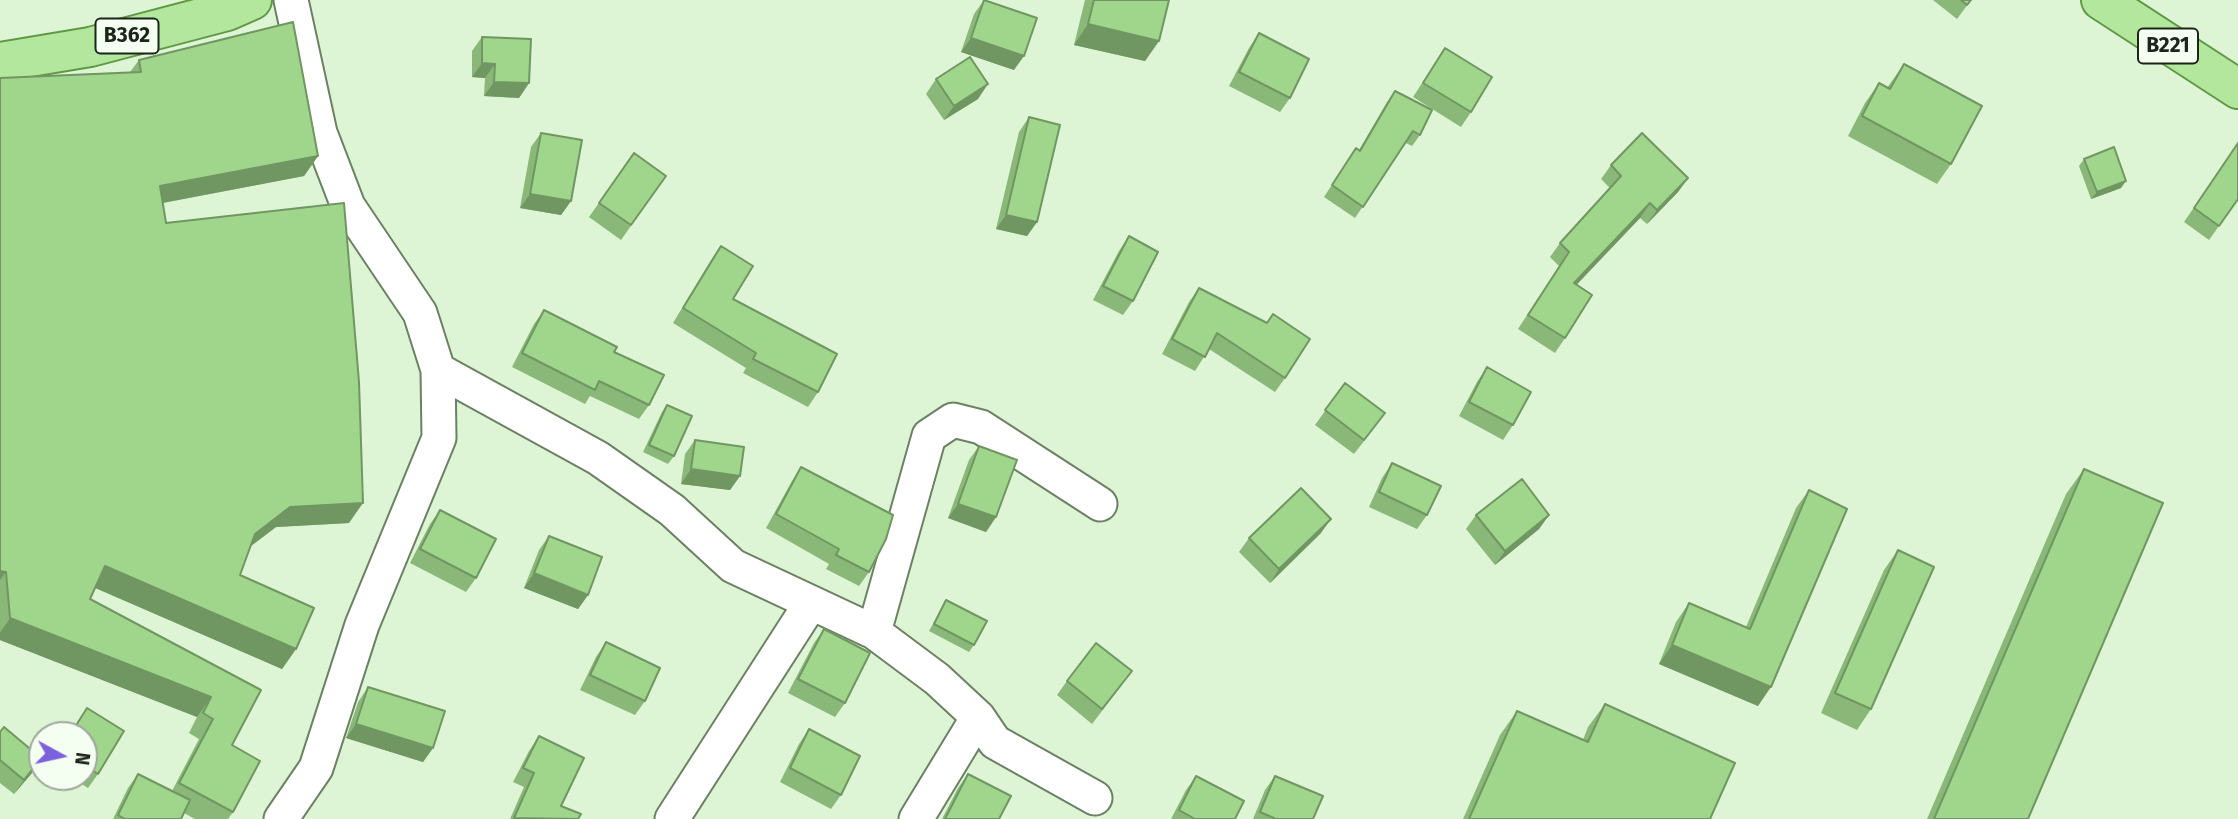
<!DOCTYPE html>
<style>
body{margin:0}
#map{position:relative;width:2238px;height:819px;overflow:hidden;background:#ddf5d5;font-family:"Fira Sans",sans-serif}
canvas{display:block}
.north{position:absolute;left:28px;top:721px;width:70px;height:70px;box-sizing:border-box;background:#f4fef1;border:2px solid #9ea79b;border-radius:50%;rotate:98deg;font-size:19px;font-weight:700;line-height:28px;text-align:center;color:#1d2519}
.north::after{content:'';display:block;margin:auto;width:24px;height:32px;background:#7c61dc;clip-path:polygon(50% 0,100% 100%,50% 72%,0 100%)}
</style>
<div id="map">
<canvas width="2238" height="819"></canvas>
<div class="north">N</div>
</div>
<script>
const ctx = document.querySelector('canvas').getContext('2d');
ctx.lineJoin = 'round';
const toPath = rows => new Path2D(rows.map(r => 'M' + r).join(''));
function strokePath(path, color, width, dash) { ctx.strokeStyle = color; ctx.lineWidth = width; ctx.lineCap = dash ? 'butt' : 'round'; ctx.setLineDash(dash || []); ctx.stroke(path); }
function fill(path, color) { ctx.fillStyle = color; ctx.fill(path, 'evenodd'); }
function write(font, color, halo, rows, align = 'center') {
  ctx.font = font + ' "Fira Sans",sans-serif'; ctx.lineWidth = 5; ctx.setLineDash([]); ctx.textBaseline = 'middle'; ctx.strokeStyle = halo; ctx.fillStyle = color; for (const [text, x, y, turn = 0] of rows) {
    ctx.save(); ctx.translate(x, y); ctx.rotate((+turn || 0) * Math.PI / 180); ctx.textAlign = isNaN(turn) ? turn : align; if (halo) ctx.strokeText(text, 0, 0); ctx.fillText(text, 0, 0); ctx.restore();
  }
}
const minor = toPath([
 [438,370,598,458,672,510,733,566,874,632,937,679,978,717,995,742,1095,798],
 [874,632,929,436,953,420,981,427,1100,504],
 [281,819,316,768,362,625,439,438,438,370,420,313,348,206,320,133,291,0],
 [672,819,811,603],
 [916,819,978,717]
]);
const major = toPath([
 [2101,0,2238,89],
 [0,62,90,47,227,11,252,0]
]);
strokePath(minor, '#6c8164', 37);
strokePath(major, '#5f9946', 42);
strokePath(minor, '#fff', 33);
strokePath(major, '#b4e79e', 38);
fill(toPath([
 [984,0,1014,70,961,52,974,14],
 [1085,0,1169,0,1159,41,1145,61,1074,45],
 [1933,0,1971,0,1957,19],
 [1259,33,1290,98,1280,112,1229,86,1249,48],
 [482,37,529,83,519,98,484,96,485,78,472,77,472,51],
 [1445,48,1471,112,1461,127,1413,97],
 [139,60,318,156,304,176,163,203,166,223,349,523,276,527,250,547,240,575,296,649,282,669,95,588,90,599,261,690,232,745,233,812,228,819,195,819,184,813,181,819,113,819,128,788,138,774,172,791,199,739,189,733,197,717,0,640,0,78,130,72],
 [1904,64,1951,164,1937,184,1848,136,1865,103,1879,83,1887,88],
 [936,79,978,99,944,120,926,94],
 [1395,91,1420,135,1412,146,1406,143,1355,218,1324,197,1356,148,1359,150,1387,102],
 [1029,117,1037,222,1027,236,996,229,1019,132],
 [541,133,571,201,561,215,520,208,531,147],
 [2238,143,2238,199,2209,240,2184,222],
 [634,153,666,176,621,240,589,217],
 [2084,159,2121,188,2091,199,2079,166],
 [1611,165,1688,178,1678,192,1647,224,1640,218,1576,285,1565,338,1555,353,1518,329,1559,266,1550,257,1560,243,1610,188,1601,179],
 [1129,236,1133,301,1123,315,1093,300,1119,251],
 [721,246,733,299,818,392,808,407,743,373,746,368,673,323,711,260],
 [1199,288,1285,378,1275,392,1209,349,1195,371,1162,354,1189,302],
 [544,310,614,352,649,405,639,419,590,396,585,404,512,367,534,324],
 [1487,367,1513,425,1503,440,1459,416,1477,382],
 [1345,383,1375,427,1354,454,1315,425],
 [667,405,674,456,668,464,643,452,662,412],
 [695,440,740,476,730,490,681,484,685,454],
 [979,446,996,517,986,532,948,518,969,460],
 [1392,463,1427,515,1417,529,1369,507,1382,478],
 [801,467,869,572,859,586,826,569,829,564,766,528,792,481],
 [2084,469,2028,819,1927,819,2066,494],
 [1809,490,1758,706,1659,664,1676,622,1689,603,1746,627,1796,508],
 [440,510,476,578,466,592,410,563,430,524],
 [1476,515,1549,515,1539,529,1495,565,1466,529],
 [1321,533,1270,583,1239,552,1249,538],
 [549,536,588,595,578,609,524,588,539,550],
 [1898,550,1871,709,1857,730,1821,713,1884,570],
 [946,600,974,645,969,652,929,631],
 [824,629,845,703,835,717,788,693,814,643],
 [606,642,645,701,635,715,580,690,596,657],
 [1067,681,1122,685,1092,724,1057,695],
 [368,687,433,748,423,762,346,738,358,702],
 [1605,704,1710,819,1463,819,1500,735,1517,711,1583,740,1588,727],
 [87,708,98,774,88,788,71,777,84,777,84,735,69,735],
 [809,729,841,795,831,809,780,782,799,744],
 [0,732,32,773,14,794,0,783],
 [539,736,561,806,578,819,510,819,524,787,513,782,529,751],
 [968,774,999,819,942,819,958,788],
 [1196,776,1235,819,1171,819,1186,790],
 [1275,776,1313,819,1253,819,1265,790]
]), '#8ab878');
fill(toPath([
 [1088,24,1159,41,1145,61,1074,45],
 [971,38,1024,56,1014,70,961,52],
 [482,63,495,64,485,78,472,77],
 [494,82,529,83,519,98,484,96],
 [988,84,978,99,944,120,954,106],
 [318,156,304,176,146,206,160,186],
 [1688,178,1678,192,1647,224,1657,210],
 [2126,181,2121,188,2091,199,2097,192],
 [530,194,571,201,561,215,520,208],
 [1650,203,1640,218,1564,298,1574,283],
 [1006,215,1037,222,1027,236,996,229],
 [691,469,740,476,730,490,681,484],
 [363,503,349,523,276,527,240,554,255,534,290,507],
 [958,504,996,517,986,532,948,518],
 [1549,515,1539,529,1495,565,1505,551],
 [1331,519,1321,533,1270,583,1279,569],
 [105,566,296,649,282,669,91,586],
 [0,571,6,572,0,580],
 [534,573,588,595,578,609,524,588],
 [10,618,211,697,197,717,0,640,0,633],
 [1672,645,1771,687,1758,706,1659,664],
 [356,724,433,748,423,762,346,738],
 [41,758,32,773,14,794,24,780]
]), '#709662');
const building = toPath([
 [984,0,1037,18,1024,56,971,38,984,0],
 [1094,0,1169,0,1159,41,1088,24,1094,0],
 [1961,0,1971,0,1967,5,1961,0],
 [293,22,318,156,160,186,166,223,344,203,359,382,363,503,290,507,255,534,240,575,314,608,296,649,105,566,90,599,261,690,232,745,260,761,233,812,179,783,213,719,203,713,211,697,10,618,6,572,0,571,0,78,141,72,139,60,293,22],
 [1259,33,1309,59,1290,98,1239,72,1259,33],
 [482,37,531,39,529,83,494,82,495,64,482,63,482,37],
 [1445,48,1492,77,1471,112,1423,83,1445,48],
 [970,57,988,84,954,106,936,79,970,57],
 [1904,64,1982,106,1951,164,1862,116,1879,83,1890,89,1904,64],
 [1395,91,1432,110,1420,135,1413,131,1363,207,1332,185,1356,148,1360,151,1395,91],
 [1029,117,1060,125,1037,222,1006,215,1029,117],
 [541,133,582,140,571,201,530,194,541,133],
 [1642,133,1688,178,1657,210,1650,203,1574,283,1592,295,1565,338,1528,315,1569,252,1560,243,1621,176,1611,165,1642,133],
 [2238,143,2238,199,2219,226,2194,208,2238,143],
 [2114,147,2126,181,2097,192,2084,159,2114,147],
 [634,153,666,176,631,225,599,203,634,153],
 [1129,236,1158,252,1133,301,1103,286,1129,236],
 [721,246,753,266,733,299,837,354,818,392,753,359,756,353,683,308,721,246],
 [1199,288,1267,323,1273,314,1310,339,1285,378,1217,333,1205,357,1172,339,1199,288],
 [544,310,617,347,614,352,664,375,649,405,599,381,595,390,522,353,544,310],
 [1487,367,1531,392,1513,425,1469,402,1487,367],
 [1345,383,1385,413,1364,440,1325,410,1345,383],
 [667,405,692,416,674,456,649,445,667,405],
 [695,440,744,447,740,476,691,469,695,440],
 [979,446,1017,460,996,517,958,504,979,446],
 [1392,463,1441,486,1427,515,1379,492,1392,463],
 [801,467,893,515,886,539,869,572,836,555,839,549,776,514,801,467],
 [2084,469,2163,503,2028,819,1934,819,2084,469],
 [1522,479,1549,515,1505,551,1476,515,1522,479],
 [1301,488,1331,519,1279,569,1249,538,1301,488],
 [1809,490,1847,509,1771,687,1672,645,1689,603,1750,629,1809,490],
 [440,510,496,539,476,578,420,549,440,510],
 [549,536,602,557,588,595,534,573,549,536],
 [1898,550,1934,567,1871,709,1835,693,1898,550],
 [946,600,987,621,974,645,934,624,946,600],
 [824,629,870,653,845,703,798,679,824,629],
 [606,642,660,668,645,701,590,675,606,642],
 [1096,643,1132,671,1102,709,1067,681,1096,643],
 [368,687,445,711,433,748,356,724,368,687],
 [1605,704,1735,763,1710,819,1469,819,1517,711,1588,742,1605,704],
 [87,708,124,731,98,774,84,765,84,735,70,735,87,708],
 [4,727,41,758,24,780,0,760,0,732,4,727],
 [809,729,860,756,841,795,790,768,809,729],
 [539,736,584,758,561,806,581,814,578,819,514,818,534,773,523,768,539,736],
 [138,774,190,800,181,819,125,819,118,815,138,774],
 [968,774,1011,796,999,819,945,819,968,774],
 [1196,776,1244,801,1235,819,1195,819,1179,810,1196,776],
 [1275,776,1323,796,1313,819,1276,819,1260,812,1275,776]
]);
fill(building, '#a0d68c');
strokePath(building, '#709662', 2);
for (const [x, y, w] of [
 [127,36,63],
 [2168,46,60]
]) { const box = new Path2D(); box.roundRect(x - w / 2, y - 17.5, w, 35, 5); ctx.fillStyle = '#f4fef1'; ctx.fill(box); strokePath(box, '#1d2519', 2); }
write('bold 21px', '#1d2519', null, [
 ["B362",127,36],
 ["B221",2168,46]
]);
</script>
